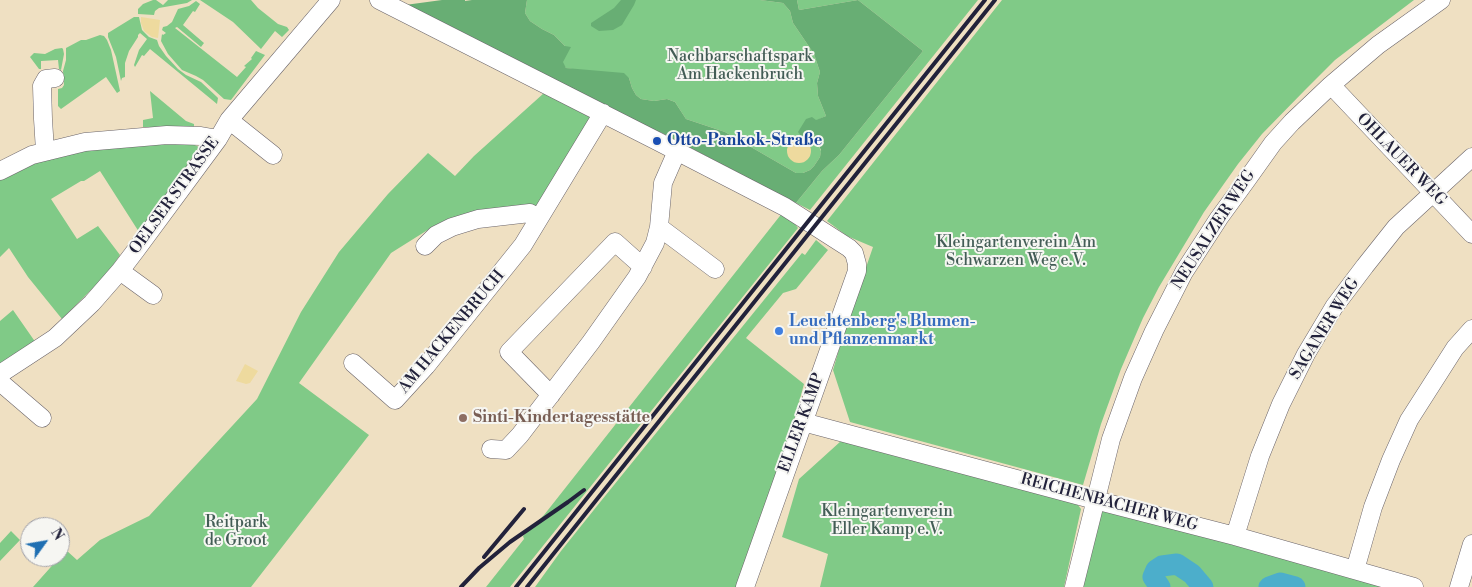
<!DOCTYPE html>
<meta charset="utf-8">
<style>
body{margin:0}
#map{position:relative;width:1472px;height:587px;overflow:hidden;background:#efe0c2;font-family:"Libre Bodoni",serif}
canvas{display:block}
.north{position:absolute;left:20px;top:517px;width:50px;height:50px;box-sizing:border-box;background:#f6f6f2;border:1px solid #a1a1a9;border-radius:50%;rotate:58deg;font-size:14px;font-weight:700;line-height:20px;text-align:center;color:#22223b}
.north::after{content:'';display:block;margin:auto;width:18px;height:22px;background:#1f6fb2;clip-path:polygon(50% 0,100% 100%,50% 72%,0 100%)}
</style>
<div id="map">
<canvas width="1472" height="587"></canvas>
<div class="north">N</div>
</div>
<script>
const ctx = document.querySelector('canvas').getContext('2d');
ctx.lineJoin = 'round';
function fill(path, color) { ctx.fillStyle = color; ctx.fill(path, 'evenodd'); }
const toPath = rows => new Path2D(rows.map(r => 'M' + r).join(''));
function strokePath(path, color, width, dash) { ctx.strokeStyle = color; ctx.lineWidth = width; ctx.lineCap = dash ? 'butt' : 'round'; ctx.setLineDash(dash || []); ctx.stroke(path); }
function write(font, color, halo, rows, align = 'center') {
  ctx.font = font + ' "Libre Bodoni",serif'; ctx.lineWidth = 4; ctx.setLineDash([]); ctx.textBaseline = 'middle'; ctx.strokeStyle = halo; ctx.fillStyle = color; for (const [text, x, y, turn = 0] of rows) {
    ctx.save(); ctx.translate(x, y); ctx.rotate((+turn || 0) * Math.PI / 180); ctx.textAlign = isNaN(turn) ? turn : align; if (halo) ctx.strokeText(text, 0, 0); ctx.fillText(text, 0, 0); ctx.restore();
  }
}
fill(toPath([
 [153,0,156,0,163,5,168,0,192,0,187,3,159,8,155,11,154,15,138,14,138,9,143,4],
 [200,0,251,0,258,8,278,24,287,27,289,30,282,37,275,31,261,49,233,22],
 [527,0,760,0,783,3,790,11,793,23,814,54,820,72,817,83,818,96,826,116,815,121,801,136,814,137,818,144,821,151,820,157,814,166,810,170,803,173,796,173,725,132,686,119,675,102,667,99,654,101,641,99,636,95,632,88,629,78,566,68,562,63,565,46,554,35,542,29,530,21,525,13],
 [797,0,978,0,810,210,796,203,822,171,839,155,923,51,858,0,799,10],
 [1002,0,1414,0,1335,60,1305,90,1262,134,1238,164,1204,212,1159,287,1143,318,1121,369,1101,424,1083,485,850,422,833,370,845,329,873,247,847,236,827,221],
 [196,1,200,4,195,12,193,11,183,25,204,43,201,47,177,27,175,28,237,77,246,67,244,66,252,59,251,58,256,51,265,55,231,100,224,99,203,80,196,76,182,70,168,54,161,41,162,34,163,35,166,33,162,30,163,27,167,26,172,22,178,9,189,6],
 [134,17,139,17,142,30,149,37,157,40,159,46,166,56,178,69,186,75,201,82,216,96,218,98,217,104,150,49,144,56,142,55,135,67,134,65,139,50,147,39,140,33,138,35,138,37,129,51,125,63,125,77,122,78,121,81,116,57,108,37,108,33],
 [100,35,104,36,107,40,111,50,120,91,117,93,106,77,61,109,58,106,58,89,62,88,64,85,63,71,66,60,66,48,81,40,86,40],
 [62,48,63,49,64,54,61,70,59,69,58,60,41,61,41,69,39,69,30,57,34,53,45,54,55,49],
 [150,91,186,121,194,124,194,128,143,127,143,120,153,118],
 [544,93,598,120,547,201,524,212,434,226,391,253,299,383,369,435,251,587,33,587,66,550,77,560,100,540,149,516,257,399,301,312,339,252,388,194,428,153,455,176,474,156],
 [188,142,199,147,173,187,139,232,100,171,84,181,81,181,51,199,77,239,98,226,120,255,107,274,62,319,28,277,9,248,0,257,0,177,27,163,85,147],
 [783,212,792,220,798,228,510,587,486,587,524,539,523,536,544,515],
 [816,240,828,250,796,289,783,293,746,338,804,384,790,436,736,587,535,587,561,551,601,501,802,253,805,255],
 [13,310,36,343,0,365,0,321],
 [841,441,1075,501,1081,509,1064,587,820,587,828,554,782,537,799,479],
 [1106,508,1405,587,1083,587,1097,515],
 [11,531,20,540,0,561,0,543]
]), '#80ca87');
fill(toPath([
 [442,0,465,0,465,1,472,0,527,0,525,13,530,21,542,29,554,35,565,46,571,47,563,62,566,68,624,73,629,78,632,88,636,95,641,99,654,101,667,99,675,102,686,119,725,132,796,173,803,173,810,170,814,166,820,157,821,150,818,144,814,138,801,136,798,132,806,119,812,117,816,120,826,116,818,96,817,83,820,72,814,54,793,23,790,11,783,3,760,0,797,0,799,10,858,0,923,51,839,155,822,171,796,203,660,132,658,134,405,5],
 [621,0,636,0,634,5,622,25,613,30,599,31,591,26,591,23,614,8]
]), '#68ae74');
fill(toPath([
 [141,17,160,20,158,38,152,37,144,31,141,23],
 '787 151a12 12 0 1 1 24 0a12 12 0 1 1-24 0Z',
 [245,364,258,371,250,383,246,384,236,381]
]), '#eeda9e');
strokePath(toPath([
 [1160,587,1153,577,1156,570,1162,566,1177,564,1192,574,1203,587],
 [1269,587,1280,583,1295,587]
]), '#4caecb', 21);
const minor = toPath([
 [379,0,657,141,785,207,849,248,854,253,857,264,857,271,745,587],
 [1331,85,1472,234],
 [229,120,273,155],
 [45,151,43,119,42,86,46,79,55,78],
 [0,171,32,155,85,142,167,135,201,136,218,139],
 [659,227,715,269],
 [425,246,436,235,452,227,478,219,530,213,539,218],
 [120,271,153,295],
 [353,363,395,400,426,366,523,245,603,113],
 [0,374,55,338,92,303,120,271,136,250,218,139,229,120,331,0],
 [0,382,42,418],
 [551,395,509,352,615,242,643,267],
 [803,422,1095,500,1235,536,1414,587],
 [491,449,506,450,520,435,591,342,637,277,655,243,659,227,663,183,677,151],
 [1235,536,1260,456,1281,404,1306,354,1334,307,1365,266,1396,227,1472,157],
 [1355,570,1373,507,1391,460,1409,420,1455,348,1472,329],
 [1074,587,1111,439,1133,378,1154,331,1184,272,1219,218,1246,181,1273,143,1292,122,1331,85,1378,45,1441,0],
 [1459,587,1472,544]
]);
strokePath(minor, '#6a646a', 19);
strokePath(minor, '#fff', 18);
strokePath(toPath([
 [484,557,524,509],
 [461,587,479,568,510,542,568,502,584,490],
 [516,587,985,0],
 [527,587,995,0]
]), '#22223b', 4);
for (const [x, y, r, color] of [
 [657,141,5,"#1a4fb4"],
 [779,331,5,"#3f7fe0"],
 [463,418,5,"#8d6e63"]
]) { const dot = new Path2D(); dot.arc(x, y, r, 0, 2 * Math.PI); ctx.fillStyle = color; ctx.fill(dot); strokePath(dot, '#f6f6f2', 2); }
write('16px', '#435d56', '#f6f6f2', [
 ["Nachbarschaftspark",740,57],
 ["Am Hackenbruch",740,75],
 ["Kleingartenverein Am",1016,243],
 ["Schwarzen Weg e.V.",1016,261],
 ["Kleingartenverein",887,512],
 ["Eller Kamp e.V.",887,530],
 ["Reitpark",236,523],
 ["de Groot",236,541]
]);
write('bold 16px', '#164399', '#f6f6f2', [
 ["Otto-Pankok-Straße",667,141]
], 'left');
write('16px', '#22223b', '#f6f6f2', [
 ["OHLAUER WEG",1401,160,46],
 ["OELSER STRASSE",175,196,-54],
 ["NEUSALZER WEG",1214,230,-57],
 ["SAGANER WEG",1325,329,-58],
 ["AM HACKENBRUCH",452,332,-50],
 ["ELLER KAMP",802,423,-70],
 ["REICHENBACHER WEG",1109,503,15]
]);
write('bold 16px', '#366cbe', '#f6f6f2', [
 ["Leuchtenberg's Blumen-",789,322],
 ["und Pflanzenmarkt",789,340]
], 'left');
write('bold 16px', '#785e54', '#f6f6f2', [
 ["Sinti-Kindertagesstätte",473,418]
], 'left');
</script>
